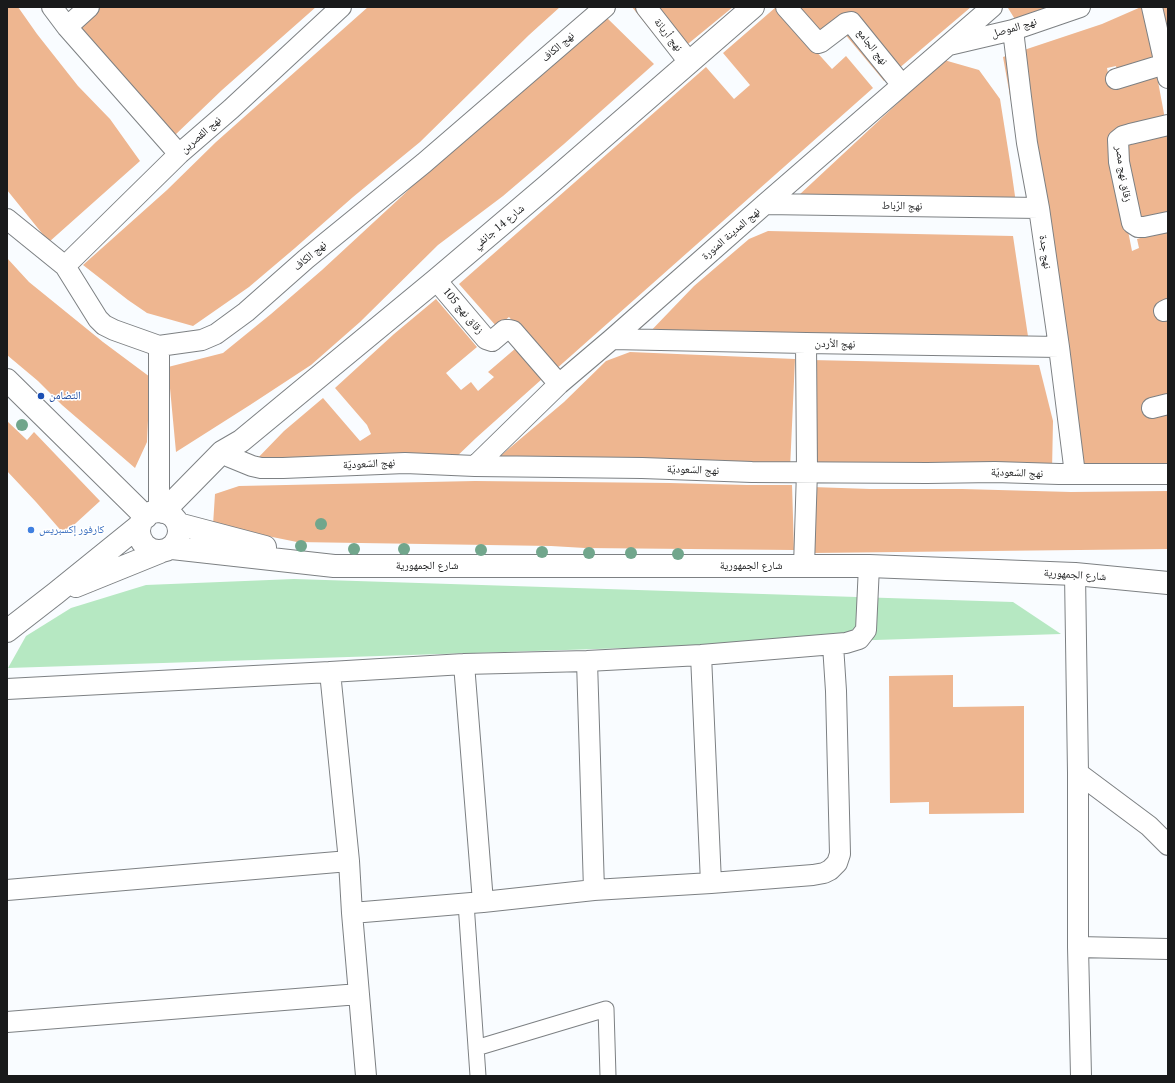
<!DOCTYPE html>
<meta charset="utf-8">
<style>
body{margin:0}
#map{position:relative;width:1175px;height:1083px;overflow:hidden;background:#f9fcff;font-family:"PT Serif",serif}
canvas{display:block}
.frame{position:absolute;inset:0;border:8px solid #191a1b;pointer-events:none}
</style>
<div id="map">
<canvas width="1175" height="1083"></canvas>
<div class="frame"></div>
</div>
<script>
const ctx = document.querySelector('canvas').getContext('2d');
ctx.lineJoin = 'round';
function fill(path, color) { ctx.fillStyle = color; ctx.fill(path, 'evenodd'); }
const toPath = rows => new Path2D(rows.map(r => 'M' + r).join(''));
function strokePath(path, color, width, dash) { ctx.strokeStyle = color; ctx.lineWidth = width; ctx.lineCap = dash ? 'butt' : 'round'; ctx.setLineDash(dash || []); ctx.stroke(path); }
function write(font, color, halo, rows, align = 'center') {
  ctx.font = font + ' "PT Serif","Noto Naskh Arabic",serif'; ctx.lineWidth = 3; ctx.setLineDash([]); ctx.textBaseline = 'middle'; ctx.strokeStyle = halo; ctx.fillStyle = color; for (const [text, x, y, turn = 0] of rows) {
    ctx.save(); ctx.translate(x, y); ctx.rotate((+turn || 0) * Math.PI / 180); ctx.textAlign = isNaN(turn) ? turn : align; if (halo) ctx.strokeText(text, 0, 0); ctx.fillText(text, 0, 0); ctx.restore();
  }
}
fill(toPath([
 [294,579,1013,602,1061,634,8,668,26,636,71,608,146,585]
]), '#b6e8c2');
fill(toPath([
 [7,7,18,7,37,34,78,86,110,119,140,161,49,242,7,190],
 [101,7,316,7,222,90,174,136,80,27],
 [368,7,560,7,529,35,420,142,353,197,295,248,249,287,193,326,147,313,128,300,83,265,167,190,216,142],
 [632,7,733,7,672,57],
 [776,7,971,7,884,81,839,27,814,49,832,69,846,56,873,88,555,370,509,317,497,327,459,284,706,67,734,99,750,85,723,53],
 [1010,7,1058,7,1016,21,1008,8],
 [1141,7,1145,7,1156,57,1117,71,1116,66,1107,68,1111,88,1157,76,1165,119,1109,135,1132,251,1139,248,1137,239,1168,230,1168,467,1077,469,1003,57,1102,24],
 [1157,7,1168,7,1168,40],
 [605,16,654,64,564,144,503,196,438,245,360,322,311,365,250,405,176,452,168,367,223,353,271,314,322,270,401,197,458,142],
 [944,60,979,70,1000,99,1011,168,1018,217,784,209],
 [1168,134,1168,217,1139,224,1121,146],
 [768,231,1013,236,1029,343,645,337,694,286,749,239],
 [7,258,29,282,103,342,150,377,147,442,135,468,62,405,38,381,7,355],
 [436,299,477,347,446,373,461,390,471,382,478,391,494,377,488,372,516,348,542,379,476,438,451,462,252,464,284,431,323,398,360,441,371,434,367,425,335,388,394,334],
 [630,352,795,359,790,469,492,463,564,402,606,361],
 [811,360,1039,365,1053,421,1052,471,809,466],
 [7,421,27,440,34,432,100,501,64,534,36,502,7,471],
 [475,481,670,483,747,485,792,485,794,550,585,548,551,546,297,542,213,525,215,494,239,486],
 [812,487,870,489,962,489,1071,492,1168,491,1168,549,810,553],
 [953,675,953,707,1024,706,1024,813,929,814,929,802,890,803,889,676]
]), '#eeb690');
const pedestrian = toPath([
 [466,903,478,1076],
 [476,1048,606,1009,608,1076]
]);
const minor = toPath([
 [52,7,67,27,179,154],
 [646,7,689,62],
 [786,7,818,43,821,42,846,23,851,22,902,85],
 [1152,7,1168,78],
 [67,27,89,7],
 [1013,30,1021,97,1027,143,1039,208,1059,347,1075,474],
 [949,45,1013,30,1080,7],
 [1116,79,1165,64],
 [1168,125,1130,134,1123,136,1118,140,1119,162,1132,223,1138,227,1144,227,1168,222],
 [765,204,1039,208],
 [7,219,65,266,98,319,104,325,114,330,159,346,202,340,216,334,246,312,306,259,424,163,605,7],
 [65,266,179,154,231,109,341,7],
 [436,280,486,339,492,341,505,330,509,330,513,331,559,384],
 [1164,311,1168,309],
 [612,339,806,343,1059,347],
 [159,346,159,511],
 [1152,408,1168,404],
 [222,452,230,457,252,466,261,468,283,468,405,463,475,466,642,468,752,472,927,473,995,472,1059,474,1168,474],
 [475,466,559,384,612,339,765,204,992,7],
 [804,566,807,471,806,343],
 [1075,574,1078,773,1078,947,1081,1076],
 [701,655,711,883],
 [587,661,594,890],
 [464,664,483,902],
 [330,672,349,861,352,913,366,1076],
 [7,689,330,672,464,664,587,661,701,655,846,643,859,639,866,630,869,566],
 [1078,773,1149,826,1168,845],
 [7,890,349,861],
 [352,913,483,902,594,890,711,883,813,875,824,873,830,870,837,863,840,854,836,691,833,645],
 [1078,947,1168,949],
 [7,1022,359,994]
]);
const tertiary = toPath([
 [7,380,146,517],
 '139 531a20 20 0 1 1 40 0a20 20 0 1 1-40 0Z',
 [163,512,222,452,241,441,436,280,548,185,753,7],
 [178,524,265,547],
 [172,548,334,566,869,566,1075,574,1168,583],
 [76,586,160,552],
 [7,631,56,593,140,525]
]);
strokePath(pedestrian, '#7d8083', 17);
strokePath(minor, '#7d8083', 22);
strokePath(tertiary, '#7d8083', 24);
strokePath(pedestrian, '#fff', 15);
strokePath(minor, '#fff', 20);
strokePath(tertiary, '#fff', 22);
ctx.fillStyle = '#71a68c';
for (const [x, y] of [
 [22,425],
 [321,524],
 [301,546],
 [354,549],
 [404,549],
 [481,550],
 [542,552],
 [589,553],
 [631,553],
 [678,554]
]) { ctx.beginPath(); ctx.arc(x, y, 6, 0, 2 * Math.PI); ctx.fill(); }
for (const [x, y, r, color] of [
 [41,396,4,"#1a4fb4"],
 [31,530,4,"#3f7fe0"]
]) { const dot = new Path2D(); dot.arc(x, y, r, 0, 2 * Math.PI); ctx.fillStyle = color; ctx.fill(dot); strokePath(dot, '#fff', 1.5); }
write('11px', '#191a1b', '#fff', [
 ["نهج الموصل",1014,28,-16],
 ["نهج أريانة",668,35,52],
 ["نهج الكاف",558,47,-41],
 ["نهج الجامع",872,47,52],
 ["نهج القصرين",201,135,-41],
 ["زقاق نهج مصر",1123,174,81],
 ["نهج الرّباط",902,206,1],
 ["شارع 14 جانفي",499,227,-40],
 ["نهج المدينة المنورة",731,234,-41],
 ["نهج جدة",1045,252,82],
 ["نهج الكاف",310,256,-40],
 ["زقاق نهج 105",463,311,50],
 ["نهج الأردن",835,344,1],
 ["نهج السّعوديّة",369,464,-3],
 ["نهج السّعوديّة",693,470,2],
 ["نهج السّعوديّة",1017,473,2],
 ["شارع الجمهورية",427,566],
 ["شارع الجمهورية",751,566],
 ["شارع الجمهورية",1075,575,4]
]);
write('11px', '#164399', '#fff', [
 ["التضامن",49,396]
], 'left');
write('11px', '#366cbe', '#fff', [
 ["كارفور إكسبريس",39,530]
], 'left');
</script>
